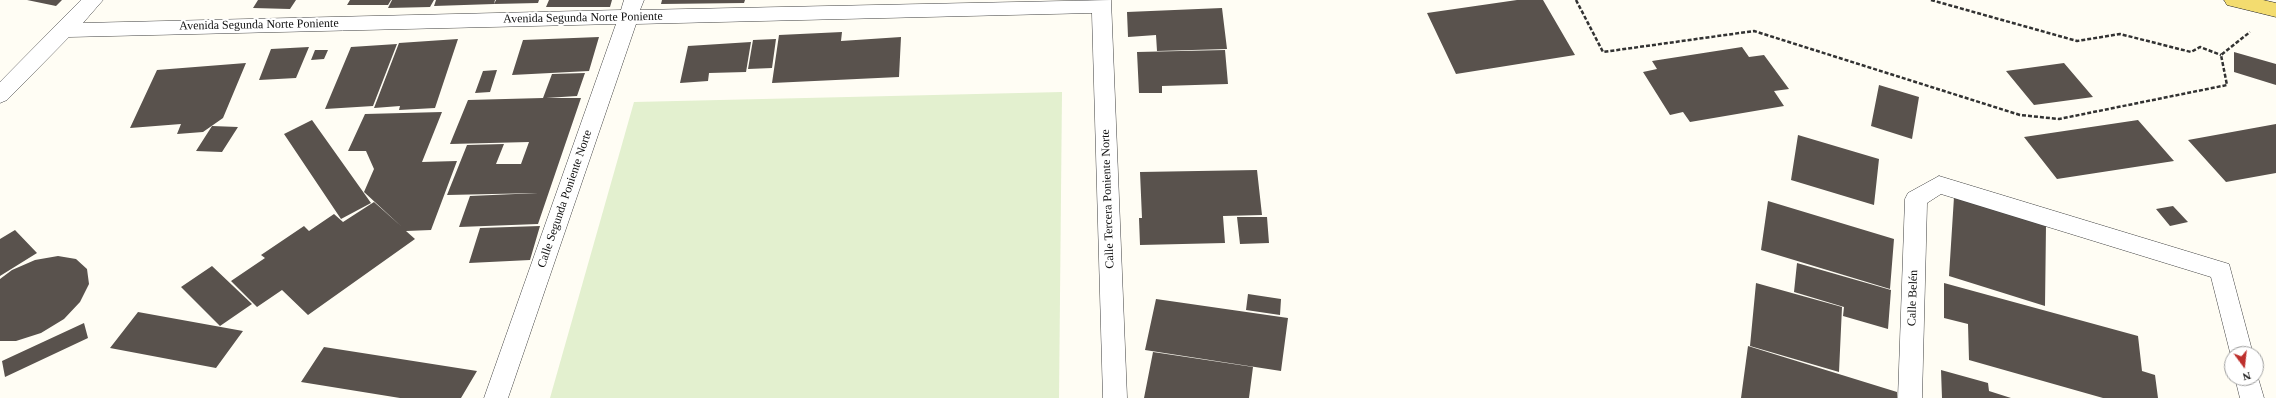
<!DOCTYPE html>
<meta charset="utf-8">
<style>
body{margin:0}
#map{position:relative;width:2276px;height:398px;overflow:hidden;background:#fffdf4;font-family:Georgia,serif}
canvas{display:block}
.north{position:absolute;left:2224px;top:346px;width:40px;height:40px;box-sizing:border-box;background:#fff;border:1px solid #9f9f9f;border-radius:50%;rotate:165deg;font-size:11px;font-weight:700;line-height:16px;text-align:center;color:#101010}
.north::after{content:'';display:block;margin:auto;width:14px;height:18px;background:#bd2f2c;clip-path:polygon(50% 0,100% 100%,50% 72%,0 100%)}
</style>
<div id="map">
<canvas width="2276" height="398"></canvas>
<div class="north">N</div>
</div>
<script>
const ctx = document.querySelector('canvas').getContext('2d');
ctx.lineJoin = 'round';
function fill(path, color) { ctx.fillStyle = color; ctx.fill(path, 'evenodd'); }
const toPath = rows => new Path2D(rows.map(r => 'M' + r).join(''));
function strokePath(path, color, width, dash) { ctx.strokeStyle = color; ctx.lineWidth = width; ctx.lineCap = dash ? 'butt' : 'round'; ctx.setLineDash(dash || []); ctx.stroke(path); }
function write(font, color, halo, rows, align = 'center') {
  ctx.font = font + ' Georgia,serif'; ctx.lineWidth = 4; ctx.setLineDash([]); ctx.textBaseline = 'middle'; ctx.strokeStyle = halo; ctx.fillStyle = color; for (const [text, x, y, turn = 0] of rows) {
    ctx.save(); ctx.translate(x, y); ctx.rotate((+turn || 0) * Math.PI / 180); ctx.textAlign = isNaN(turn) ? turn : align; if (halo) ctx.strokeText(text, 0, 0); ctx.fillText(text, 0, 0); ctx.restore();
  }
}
fill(toPath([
 [1062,92,1059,398,550,398,634,102]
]), '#e3f0cf');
fill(toPath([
 [27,0,62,0,56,6],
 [258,0,296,0,290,9,253,8],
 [350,0,391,0,388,5,347,5],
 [392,0,434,0,430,7,388,8],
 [436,0,495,0,494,4,434,6],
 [496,0,539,0,538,3,494,4],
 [549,0,612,0,610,7,546,7],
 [662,0,745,0,744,3,661,4],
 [1517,0,1543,0,1575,55,1456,74,1427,13],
 [1222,8,1227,49,1157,51,1156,35,1128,37,1127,12],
 [842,32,841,41,901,37,899,77,772,83,779,35],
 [599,37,589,71,512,75,523,40],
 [458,39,435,108,399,110,400,106,374,108,399,43],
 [776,39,772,68,748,69,753,40],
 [751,42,746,72,709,73,708,81,680,83,688,46],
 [397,44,373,106,325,109,351,47],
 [309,47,296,78,259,80,271,49],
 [1742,47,1749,57,1764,55,1789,89,1774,91,1784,106,1690,122,1683,112,1670,115,1643,72,1657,69,1652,61],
 [315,50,328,50,324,59,311,60],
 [1225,50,1228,84,1162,86,1162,93,1139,93,1137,52],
 [2234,52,2276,64,2276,85,2234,72],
 [246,63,223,118,203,132,177,134,181,124,130,128,157,70],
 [2064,63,2093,97,2034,105,2006,71],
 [497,70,490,92,475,93,483,71],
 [585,73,577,96,546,98,581,98,538,224,459,227,470,196,538,193,447,195,467,145,504,144,496,164,521,164,529,142,450,144,468,100,543,98,552,74],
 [1879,85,1919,97,1912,139,1871,126],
 [442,112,422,162,457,161,431,230,406,231,415,239,308,315,282,290,257,307,231,281,265,258,261,255,304,226,309,231,334,214,343,222,374,202,402,227,364,192,374,169,366,151,348,151,365,114],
 [312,120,371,203,341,219,284,134],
 [2138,120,2174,161,2057,179,2024,137],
 [2276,124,2276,173,2226,182,2188,140],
 [212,126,238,127,222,152,196,151],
 [1798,135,1879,159,1874,205,1791,180],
 [1257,170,1262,215,1223,216,1225,243,1140,245,1139,218,1142,218,1140,172],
 [1954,197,2046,225,2045,306,1949,276],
 [1768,201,1894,239,1890,289,1761,250],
 [2173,206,2188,222,2170,226,2156,209],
 [1237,217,1267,217,1269,243,1240,244],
 [540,226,530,260,469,263,480,228],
 [15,230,37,253,0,276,0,239],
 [58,256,76,259,87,269,89,284,80,302,64,319,41,333,16,341,0,341,0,279,12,270,35,260],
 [1797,263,1891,290,1888,329,1843,316,1844,307,1794,292],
 [212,266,252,304,220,326,181,287],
 [1756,283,1842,307,1839,372,1750,346],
 [1944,283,2138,336,2142,371,2155,375,2158,398,2103,398,1969,360,1968,324,1944,318],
 [1248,294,1281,299,1280,315,1246,310],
 [1156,299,1288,318,1281,371,1145,350],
 [138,312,243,331,216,368,110,348],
 [84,323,88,338,5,377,2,361],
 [1748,346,1897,392,1897,398,1741,398],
 [324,347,477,371,461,398,400,398,301,382],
 [1153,352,1253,367,1249,398,1144,398],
 [1941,370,1988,383,1989,391,2011,398,1942,398]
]), '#59524d');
const street = toPath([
 [81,0,103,0,83,23,621,10,624,0,644,0,640,10,1111,0,1127,398,1103,398,1092,13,636,24,508,398,484,398,616,24,69,37,7,100,0,103,0,82,81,0],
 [1939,176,2229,264,2253,354,2232,354,2232,360,2211,277,1941,194,1927,203,1922,398,1898,398,1905,199,1908,193,1939,176],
 [2256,371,2264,398,2240,398,2235,378,2256,378,2256,371]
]);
const primary = toPath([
 [2224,0,2263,0,2276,3,2276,17,2227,5,2224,0]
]);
strokePath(street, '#434343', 1);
strokePath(primary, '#212121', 1);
strokePath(toPath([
 [1576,0,1603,52,1754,31,2020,115,2059,119,2227,85,2221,55,2250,32],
 [1931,0,2077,41,2120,34,2191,52,2200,47,2221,55]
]), '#323232', 2.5, [4, 2]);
fill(street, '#fff');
fill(primary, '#f3dc6f');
write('12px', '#101010', '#fff', [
 ["Avenida Segunda Norte Poniente",583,18,-1],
 ["Avenida Segunda Norte Poniente",259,25,-1],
 ["Calle Segunda Poniente Norte",565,199,-71],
 ["Calle Tercera Poniente Norte",1108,199,-92],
 ["Calle Belén",1913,298,-88]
]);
</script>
